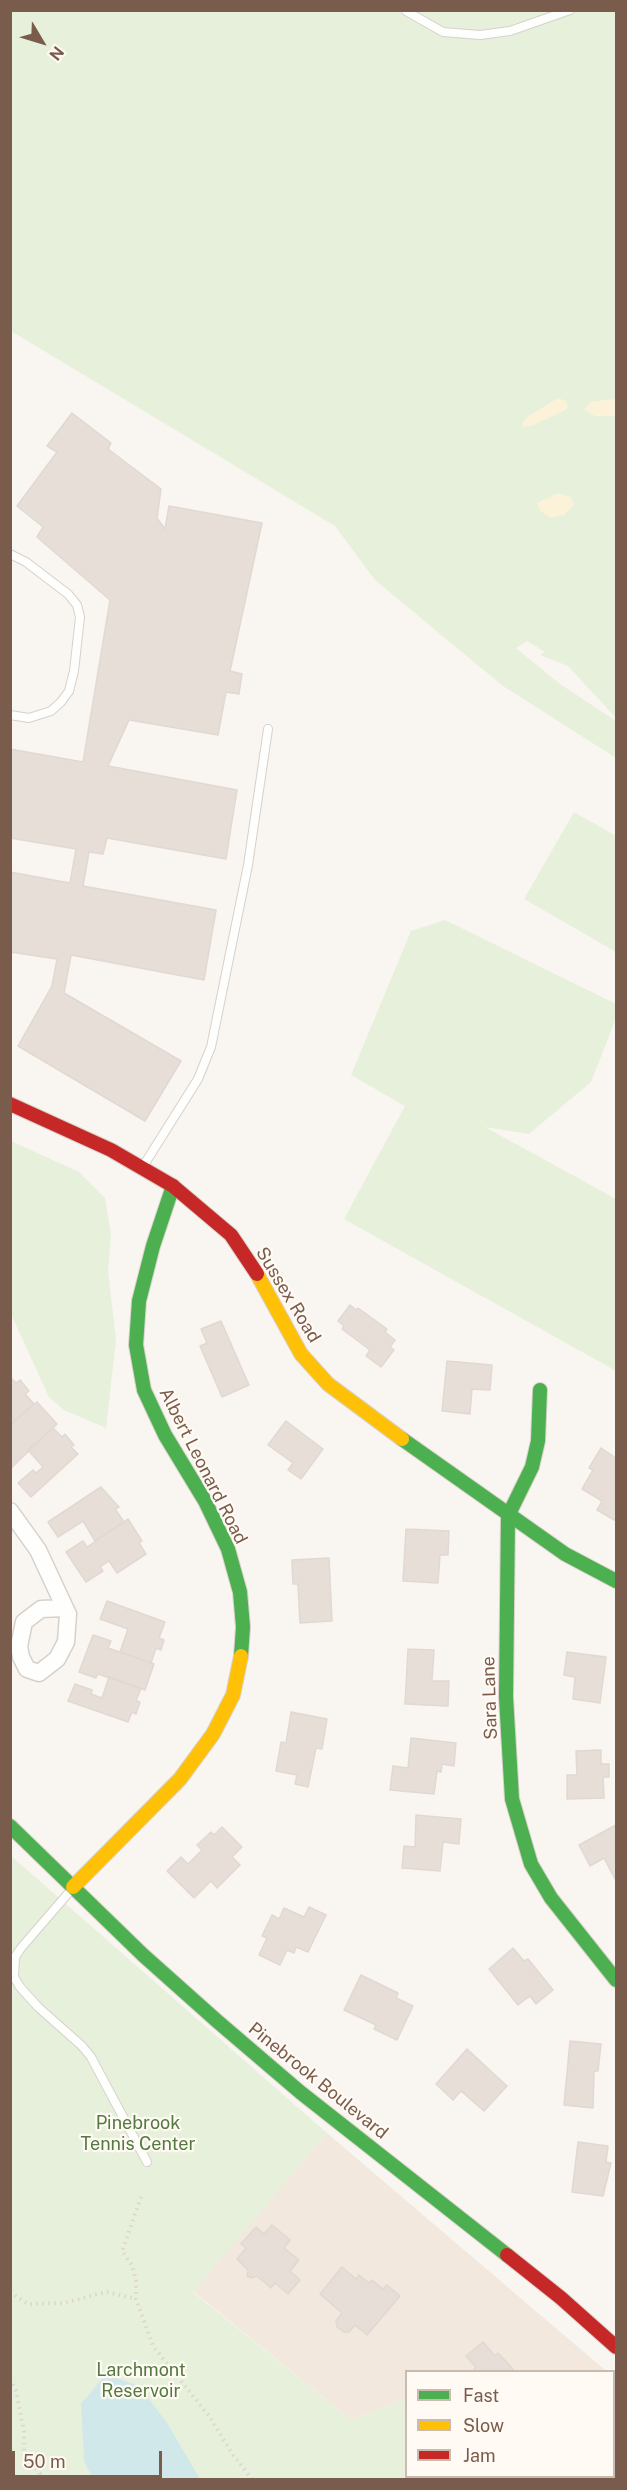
<!DOCTYPE html>
<style>
body{margin:0}
#map{position:relative;width:627px;height:2490px;overflow:hidden;background:#f9f5f0;font-family:"Public Sans",sans-serif}
canvas{display:block}
.frame{position:absolute;inset:0;border:12px solid #7a5c4d;pointer-events:none}
.legend{position:absolute;left:405px;top:2370px;width:210px;height:108px;box-sizing:border-box;background:#fffaf3;border:2px solid #cabbb1;margin:0;padding:8px 10px;list-style:none;font-size:18px;color:#7a5c4d}
.legend li{display:flex;align-items:center;gap:12px;height:30px}
.legend b{width:30px;border:2px solid #cabbb1}
.north{position:absolute;left:12px;top:12px;width:60px;height:60px;-webkit-text-stroke:4px #fffaf3;paint-order:stroke;rotate:128deg;font-size:16px;font-weight:700;line-height:24px;text-align:center;color:#7a5c4d}
.north::after{content:'';display:block;margin:auto;width:21px;height:27px;background:#7a5c4d;clip-path:polygon(50% 0,100% 100%,50% 72%,0 100%)}
.scale{position:absolute;left:12px;top:2451px;width:150px;height:27px;box-sizing:border-box;border:3px solid #7a5c4d;border-top:0;padding-left:8px;font-size:18px;line-height:21px;white-space:nowrap;color:#7a5c4d;-webkit-text-stroke:4px #fffaf3;paint-order:stroke}
</style>
<div id="map">
<canvas width="627" height="2490"></canvas>
<div class="frame"></div>
<ul class="legend">
<li><b style="height:8px;background:#4caf50"></b>Fast</li>
<li><b style="height:8px;background:#ffc107"></b>Slow</li>
<li><b style="height:8px;background:#c62828"></b>Jam</li>
</ul>
<div class="north">N</div>
<div class="scale">50 m</div>
</div>
<script>
const ctx = document.querySelector('canvas').getContext('2d');
ctx.lineJoin = 'round';
function fill(path, color) { ctx.fillStyle = color; ctx.fill(path, 'evenodd'); }
const toPath = rows => new Path2D(rows.map(r => 'M' + r).join(''));
function strokePath(path, color, width, dash) { ctx.strokeStyle = color; ctx.lineWidth = width; ctx.lineCap = dash ? 'butt' : 'round'; ctx.setLineDash(dash || []); ctx.stroke(path); }
function write(font, color, halo, rows, align = 'center') {
  ctx.font = font + ' "Public Sans",sans-serif'; ctx.lineWidth = 4.5; ctx.setLineDash([]); ctx.textBaseline = 'middle'; ctx.strokeStyle = halo; ctx.fillStyle = color; for (const [text, x, y, turn = 0] of rows) {
    ctx.save(); ctx.translate(x, y); ctx.rotate((+turn || 0) * Math.PI / 180); ctx.textAlign = isNaN(turn) ? turn : align; if (halo) ctx.strokeText(text, 0, 0); ctx.fillText(text, 0, 0); ctx.restore();
  }
}
fill(toPath([
 [327,2133,606,2371,406,2372,406,2399,351,2420,193,2291],
 [614,2378,616,2381,616,2479,486,2479,484,2477,614,2476]
]), '#f2e8de');
fill(toPath([
 [11,11,616,11,616,718,568,666,540,655,545,652,527,641,516,648,560,684,616,721,616,758,503,686,375,580,335,526,11,331],
 [574,812,616,836,616,952,524,899],
 [445,920,616,1004,616,1018,591,1082,529,1134,485,1127,616,1199,616,1371,344,1219,405,1106,351,1075,411,931],
 [11,1141,79,1172,105,1198,111,1234,108,1271,116,1340,106,1428,64,1410,49,1397,11,1314],
 [10,1855,327,2133,193,2292,351,2420,406,2399,406,2476,484,2476,486,2479,11,2479]
]), '#e7f0db');
fill(toPath([
 [558,398,566,401,568,407,565,410,534,425,523,427,523,422,527,417],
 [613,399,616,401,616,413,613,416,595,416,584,410,591,402],
 [558,493,571,497,574,504,564,515,551,518,540,511,537,503]
]), '#fbf2d9');
fill(toPath([
 [106,2374,139,2386,167,2423,200,2479,93,2479,84,2461,81,2404]
]), '#d0e8ea');
const building = toPath([
 [72,413,111,443,108,449,161,489,157,518,165,529,169,506,262,523,230,671,242,674,239,694,226,692,218,735,129,720,108,766,237,790,226,859,107,838,103,854,89,852,83,886,216,910,204,980,71,955,64,993,181,1061,145,1121,18,1046,52,986,57,959,10,952,10,872,70,883,76,849,10,838,10,749,83,762,110,600,37,537,43,527,17,506,57,452,47,446,72,413],
 [350,1305,356,1310,358,1308,387,1329,385,1332,395,1340,390,1347,394,1350,381,1367,366,1356,370,1350,342,1329,344,1326,338,1321,350,1305],
 [221,1321,249,1385,222,1397,200,1346,207,1343,201,1329,221,1321],
 [447,1361,492,1365,490,1390,472,1389,470,1414,442,1411,447,1361],
 [10,1377,16,1383,20,1380,29,1391,25,1394,34,1404,10,1425,10,1377],
 [37,1402,57,1424,10,1469,10,1425,37,1402],
 [286,1421,323,1449,301,1479,288,1470,293,1463,268,1445,286,1421],
 [53,1428,62,1437,65,1434,74,1445,71,1447,78,1454,31,1497,18,1483,33,1470,36,1473,43,1467,28,1450,53,1428],
 [601,1448,616,1458,616,1521,597,1510,602,1501,582,1489,593,1470,589,1468,601,1448],
 [101,1487,119,1507,115,1509,124,1522,95,1541,83,1521,58,1537,48,1522,101,1487],
 [128,1519,142,1541,139,1543,146,1554,117,1573,109,1561,100,1567,103,1571,86,1582,66,1552,83,1541,87,1547,128,1519],
 [406,1529,449,1531,448,1555,440,1555,438,1583,403,1581,406,1529],
 [329,1558,332,1621,300,1623,298,1584,293,1584,292,1560,329,1558],
 [107,1601,165,1622,159,1638,164,1640,161,1650,156,1648,151,1663,120,1652,128,1629,100,1619,107,1601],
 [93,1635,111,1641,108,1648,154,1664,145,1690,98,1674,96,1678,79,1672,93,1635],
 [408,1649,434,1650,432,1681,449,1681,448,1706,405,1704,408,1649],
 [567,1652,606,1657,600,1703,573,1699,575,1677,564,1675,567,1652],
 [109,1677,141,1688,136,1701,140,1702,136,1714,132,1712,128,1722,68,1701,75,1684,92,1690,91,1694,102,1698,109,1677],
 [291,1712,327,1719,322,1749,316,1748,308,1787,295,1784,297,1775,276,1771,281,1742,286,1743,291,1712],
 [411,1738,456,1743,454,1766,442,1764,441,1772,437,1771,434,1794,390,1790,393,1766,408,1768,411,1738],
 [601,1750,601,1764,609,1764,609,1777,603,1777,604,1798,567,1799,567,1775,577,1775,576,1751,601,1750],
 [416,1815,461,1819,459,1844,443,1842,440,1871,402,1868,404,1846,415,1847,416,1815],
 [616,1825,616,1881,604,1858,590,1866,579,1845,616,1825],
 [222,1827,242,1847,232,1857,240,1865,217,1888,211,1881,194,1898,167,1871,181,1857,188,1864,202,1850,197,1845,211,1832,214,1835,222,1827],
 [309,1907,326,1915,308,1952,296,1947,294,1953,287,1950,280,1965,259,1955,267,1938,262,1936,272,1915,279,1919,284,1908,304,1917,309,1907],
 [513,1948,524,1961,528,1959,553,1990,536,2004,530,1996,518,2005,489,1969,513,1948],
 [361,1975,398,1993,396,1998,413,2006,397,2040,374,2029,376,2025,344,2010,361,1975],
 [570,2041,601,2044,598,2071,594,2071,593,2108,564,2105,570,2041],
 [467,2049,507,2086,484,2111,461,2091,453,2100,436,2084,467,2049],
 [578,2142,608,2146,606,2162,611,2163,603,2196,572,2192,578,2142],
 [272,2225,290,2240,284,2248,299,2260,290,2271,300,2280,288,2294,275,2283,271,2288,257,2276,251,2278,247,2276,248,2270,237,2259,246,2248,241,2244,256,2227,264,2234,272,2225],
 [342,2267,356,2279,359,2275,369,2283,372,2280,383,2289,387,2285,400,2296,367,2335,355,2325,349,2332,344,2332,337,2327,336,2321,342,2313,320,2294,342,2267],
 [483,2342,495,2356,498,2353,513,2369,511,2372,472,2372,476,2367,466,2356,483,2342]
]);
fill(building, '#e6ded7');
strokePath(building, '#e2d8d2', 1.5);
const lane = toPath([
 [406,11,443,32,480,35,510,31,570,10],
 [10,554,26,562,68,594,77,605,80,617,74,671,69,691,61,702,51,711,29,718,10,715],
 [142,1168,198,1079,211,1047,248,865,268,729],
 [71,1890,21,1948,15,1957,14,1977,20,1987,38,2007,82,2046,91,2057,147,2162]
]);
const street = toPath([
 [10,1511,38,1550,65,1608],
 [65,1608,68,1614,66,1642,57,1659,39,1673,27,1669,21,1657,19,1646,24,1622,41,1609,65,1608]
]);
const fast = toPath([
 [173,1186,153,1246,139,1301,136,1345,144,1390,165,1435,205,1501,228,1549,240,1592,243,1627,241,1656],
 [540,1390,538,1441,532,1467,508,1516,506,1697,512,1799,531,1864,551,1898,616,1980],
 [402,1439,565,1554,616,1581],
 [10,1826,143,1955,217,2021,300,2092,507,2255]
]);
const slow = toPath([
 [257,1274,301,1354,328,1384,402,1439],
 [73,1887,180,1779,213,1734,233,1695,241,1656]
]);
const jam = toPath([
 [10,1104,111,1150,173,1186,231,1235,257,1274],
 [507,2255,561,2298,616,2347]
]);
strokePath(lane, '#d7d1cb', 10);
strokePath(street, '#d7d1cb', 19);
strokePath(fast, '#d9d2cb', 16);
strokePath(slow, '#d9d2cb', 16);
strokePath(jam, '#d9d2cb', 16);
strokePath(toPath([
 [141,2197,122,2251,132,2265,136,2281,136,2299,153,2346,209,2416,233,2455,253,2480],
 [10,2292,28,2304,64,2303,106,2292,136,2299],
 [10,2379,16,2391,24,2431,24,2454,40,2473,40,2480]
]), '#dcd5d0', 4, [1.5, 4.5]);
strokePath(lane, '#fefefd', 8);
strokePath(street, '#fefefd', 16);
strokePath(fast, '#4caf50', 14);
strokePath(slow, '#ffc107', 14);
strokePath(jam, '#c62828', 14);
write('18px', '#7a5c4d', '#fffaf3', [
 ["Sussex Road",288,1295,59],
 ["Albert Leonard Road",203,1466,63],
 ["Sara Lane",490,1698,-92],
 ["Pinebrook Boulevard",318,2081,39]
]);
write('18px', '#537a41', '#fffaf3', [
 ["Pinebrook",138,2123],
 ["Tennis Center",138,2144],
 ["Larchmont",141,2370],
 ["Reservoir",141,2391]
]);
</script>
